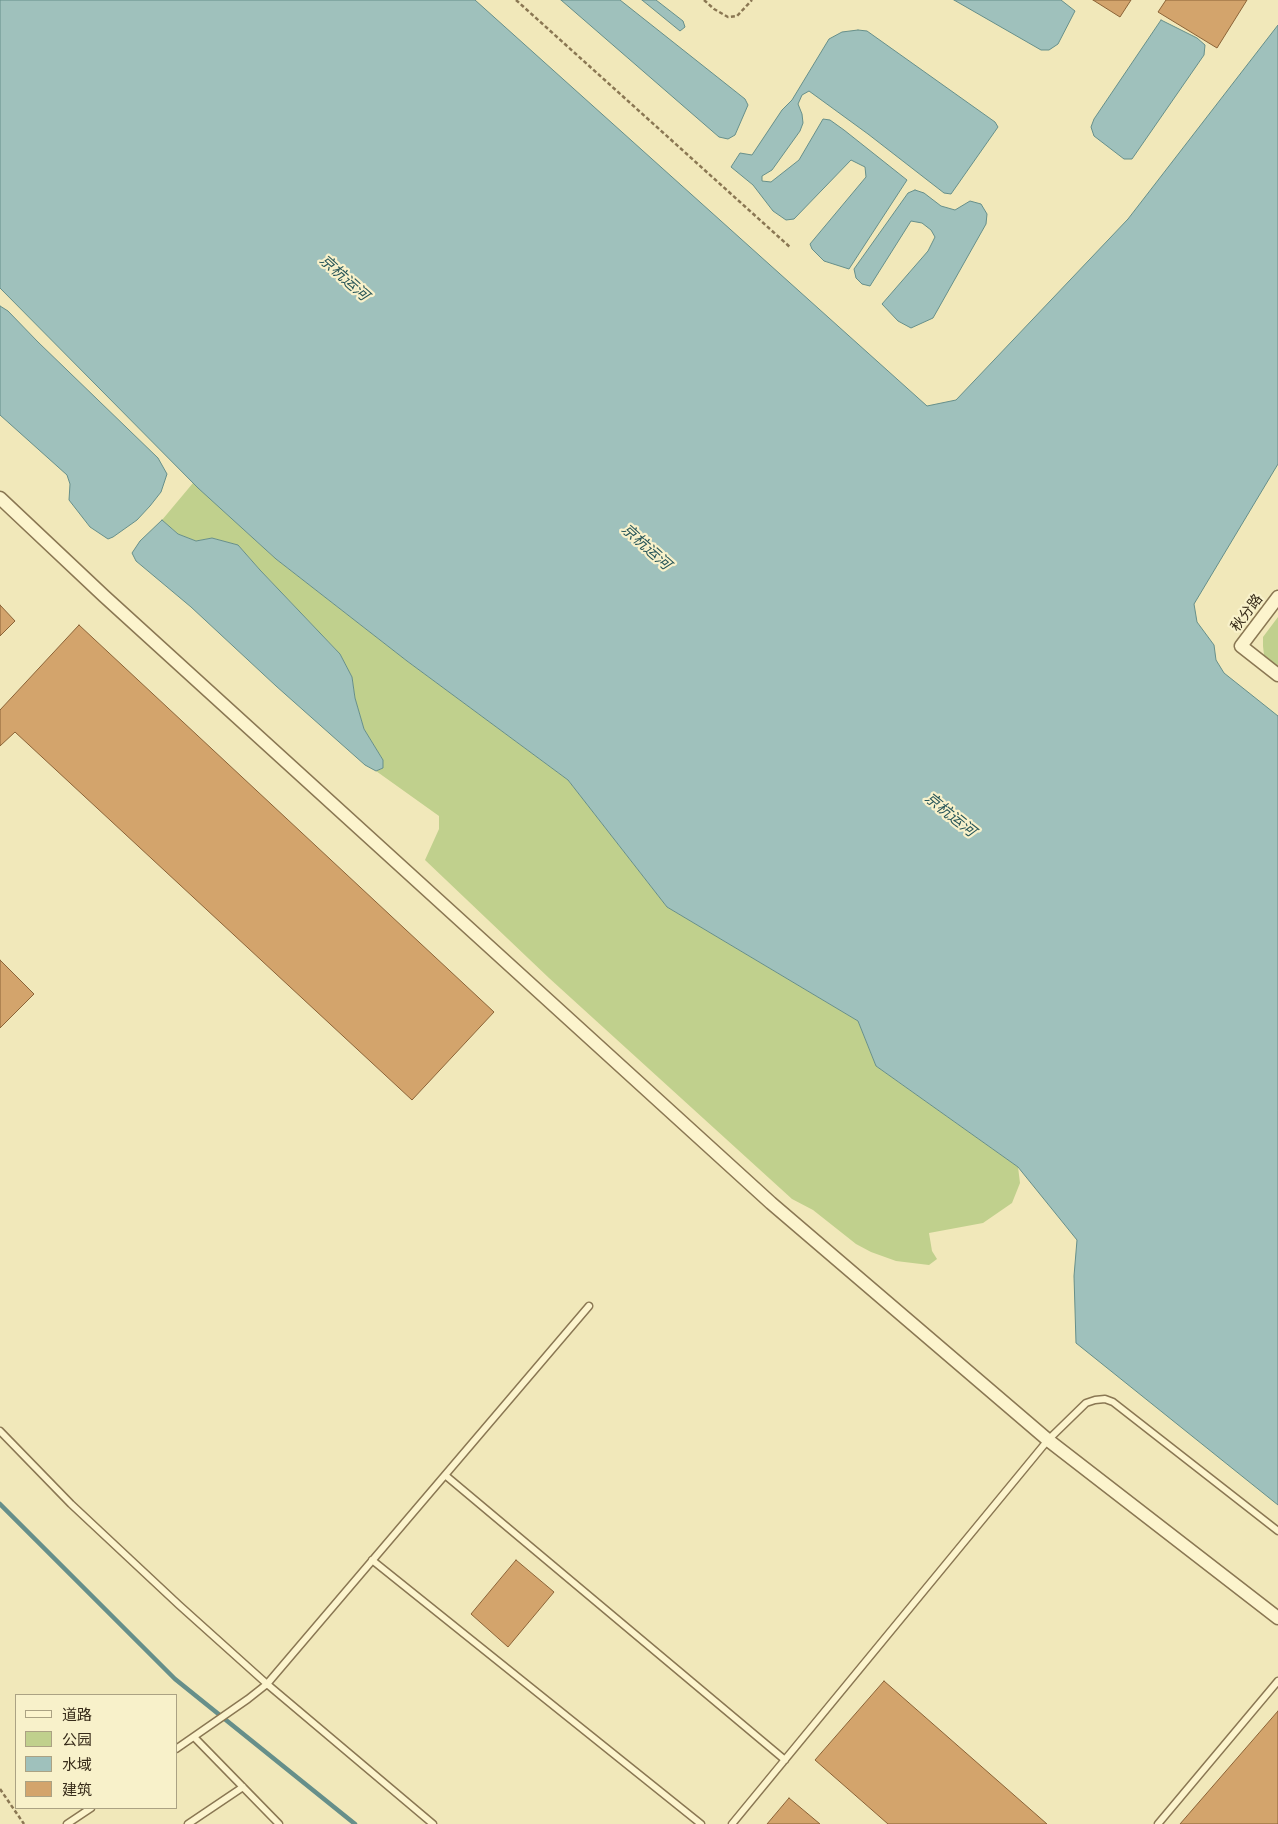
<!DOCTYPE html>
<meta charset="utf-8">
<style>
body{margin:0}
#map{position:relative;width:1278px;height:1824px;overflow:hidden;background:#f1e8ba;font-family:"IBM Plex Serif","Noto Sans SC",serif}
canvas{display:block}
.legend{position:absolute;left:15px;top:1694px;width:162px;height:115px;box-sizing:border-box;background:#f8f1ca;border:1px solid #aba283;margin:0;padding:6px 9px;list-style:none;font-size:15px;color:#372b19}
.legend li{display:flex;align-items:center;gap:10px;height:25px}
.legend b{width:25px;border:1px solid #aba283}
</style>
<div id="map">
<canvas width="1278" height="1824"></canvas>
<ul class="legend">
<li><b style="height:6px;background:#fcf4cd"></b>道路</li>
<li><b style="height:14px;background:#c0d08d"></b>公园</li>
<li><b style="height:14px;background:#9fc1bc"></b>水域</li>
<li><b style="height:14px;background:#d3a46c"></b>建筑</li>
</ul>
</div>
<script>
const ctx = document.querySelector('canvas').getContext('2d');
ctx.lineJoin = 'round';
function fill(path, color) { ctx.fillStyle = color; ctx.fill(path, 'evenodd'); }
const toPath = rows => new Path2D(rows.map(r => 'M' + r).join(''));
function strokePath(path, color, width, dash) { ctx.strokeStyle = color; ctx.lineWidth = width; ctx.lineCap = dash ? 'butt' : 'round'; ctx.setLineDash(dash || []); ctx.stroke(path); }
function write(font, color, halo, rows, align = 'center') {
  ctx.font = font + ' "IBM Plex Serif","Noto Sans SC",serif'; ctx.lineWidth = 4.5; ctx.setLineDash([]); ctx.textBaseline = 'middle'; ctx.strokeStyle = halo; ctx.fillStyle = color; for (const [text, x, y, turn = 0] of rows) {
    ctx.save(); ctx.translate(x, y); ctx.rotate((+turn || 0) * Math.PI / 180); ctx.textAlign = isNaN(turn) ? turn : align; if (halo) ctx.strokeText(text, 0, 0); ctx.fillText(text, 0, 0); ctx.restore();
  }
}
fill(toPath([
 [193,483,276,559,407,661,568,780,667,907,858,1021,876,1066,1018,1167,1020,1183,1012,1203,983,1223,929,1233,932,1251,937,1259,929,1265,896,1261,871,1252,856,1244,813,1210,792,1199,549,978,425,860,439,829,439,816,376,771,383,768,383,760,364,729,355,698,352,677,340,654,260,570,238,545,212,538,196,541,178,534,162,520],
 [1278,617,1278,666,1264,655,1263,646,1263,637]
]), '#c0d08d');
const water = toPath([
 [0,0,475,0,927,406,956,400,1128,219,1278,25,1278,464,1194,604,1197,622,1214,645,1216,660,1224,673,1278,716,1278,1505,1076,1343,1074,1276,1077,1240,1018,1167,876,1066,858,1021,667,907,568,780,407,661,276,559,198,488,0,288,0,0],
 [561,0,620,0,745,99,748,105,735,135,728,139,719,137,561,0],
 [642,0,656,0,683,21,685,27,680,31,642,0],
 [954,0,1061,0,1075,11,1058,44,1049,50,1041,50,954,0],
 [1161,20,1197,38,1205,45,1204,55,1132,159,1124,159,1094,136,1091,127,1094,119,1161,20],
 [858,30,867,31,995,122,998,127,951,194,944,193,868,134,809,91,802,95,798,104,802,114,803,123,800,131,772,170,762,176,762,181,771,182,799,160,823,119,830,120,844,130,907,180,849,269,824,261,812,249,810,244,866,177,865,167,851,160,794,219,786,220,773,211,753,185,731,167,740,153,752,155,782,110,792,100,829,39,842,32,858,30],
 [915,190,924,193,941,206,955,210,970,201,981,204,987,214,986,224,933,318,911,328,898,321,882,304,928,251,935,237,931,230,922,223,911,221,870,286,862,284,856,278,854,269,908,193,915,190],
 [0,306,8,311,38,342,158,458,167,474,161,492,150,506,137,520,113,537,108,539,90,527,69,500,70,484,67,475,0,415,0,306],
 [162,520,178,534,196,541,212,538,238,545,260,570,340,654,352,677,355,698,364,729,383,760,383,768,376,771,365,765,276,686,191,607,136,561,132,553,140,541,162,520]
]);
fill(water, '#9fc1bc');
strokePath(water, '#668f8a', 1);
strokePath(toPath([
 [0,1504,175,1679,355,1824]
]), '#668f8a', 4.5);
const building = toPath([
 [1093,0,1131,0,1120,17,1093,0],
 [1166,0,1247,0,1217,48,1158,12,1166,0],
 [0,605,15,621,0,636,0,605],
 [79,625,494,1012,412,1100,15,732,0,746,0,710,79,625],
 [0,960,34,994,0,1028,0,960],
 [516,1560,554,1592,508,1647,471,1614,516,1560],
 [884,1681,1047,1824,888,1824,815,1760,884,1681],
 [1278,1711,1278,1824,1180,1824,1278,1711],
 [789,1798,820,1824,767,1824,789,1798]
]);
fill(building, '#d3a46c');
strokePath(building, '#8b6337', 1);
const lane = toPath([
 [0,1431,71,1504,179,1605,267,1684,433,1824],
 [445,1475,785,1760],
 [372,1560,701,1824],
 [194,1737,279,1824],
 [176,1749,248,1699,267,1684,589,1306],
 [67,1824,91,1808],
 [188,1824,243,1787],
 [732,1824,1048,1440,1086,1403,1095,1400,1105,1399,1113,1402,1278,1531],
 [1158,1824,1278,1681]
]);
const street = toPath([
 [0,498,104,596,771,1203,1048,1440,1278,1618],
 [1278,597,1241,646,1278,675]
]);
strokePath(lane, '#8a7753', 9);
strokePath(street, '#8a7753', 15);
strokePath(toPath([
 [516,0,791,248],
 [704,0,714,9,728,17,737,16,752,0],
 [0,1789,24,1824]
]), '#8a7753', 2.5, [4, 2.5]);
strokePath(lane, '#fcf4cd', 6);
strokePath(street, '#fcf4cd', 12);
write('14px', '#372b19', '#f8f1ca', [
 ["秋分路",1247,613,-53]
]);
write('italic 15px', '#275558', '#f8f1ca', [
 ["京杭运河",344,278,42],
 ["京杭运河",646,547,42],
 ["京杭运河",950,815,39]
]);
</script>
